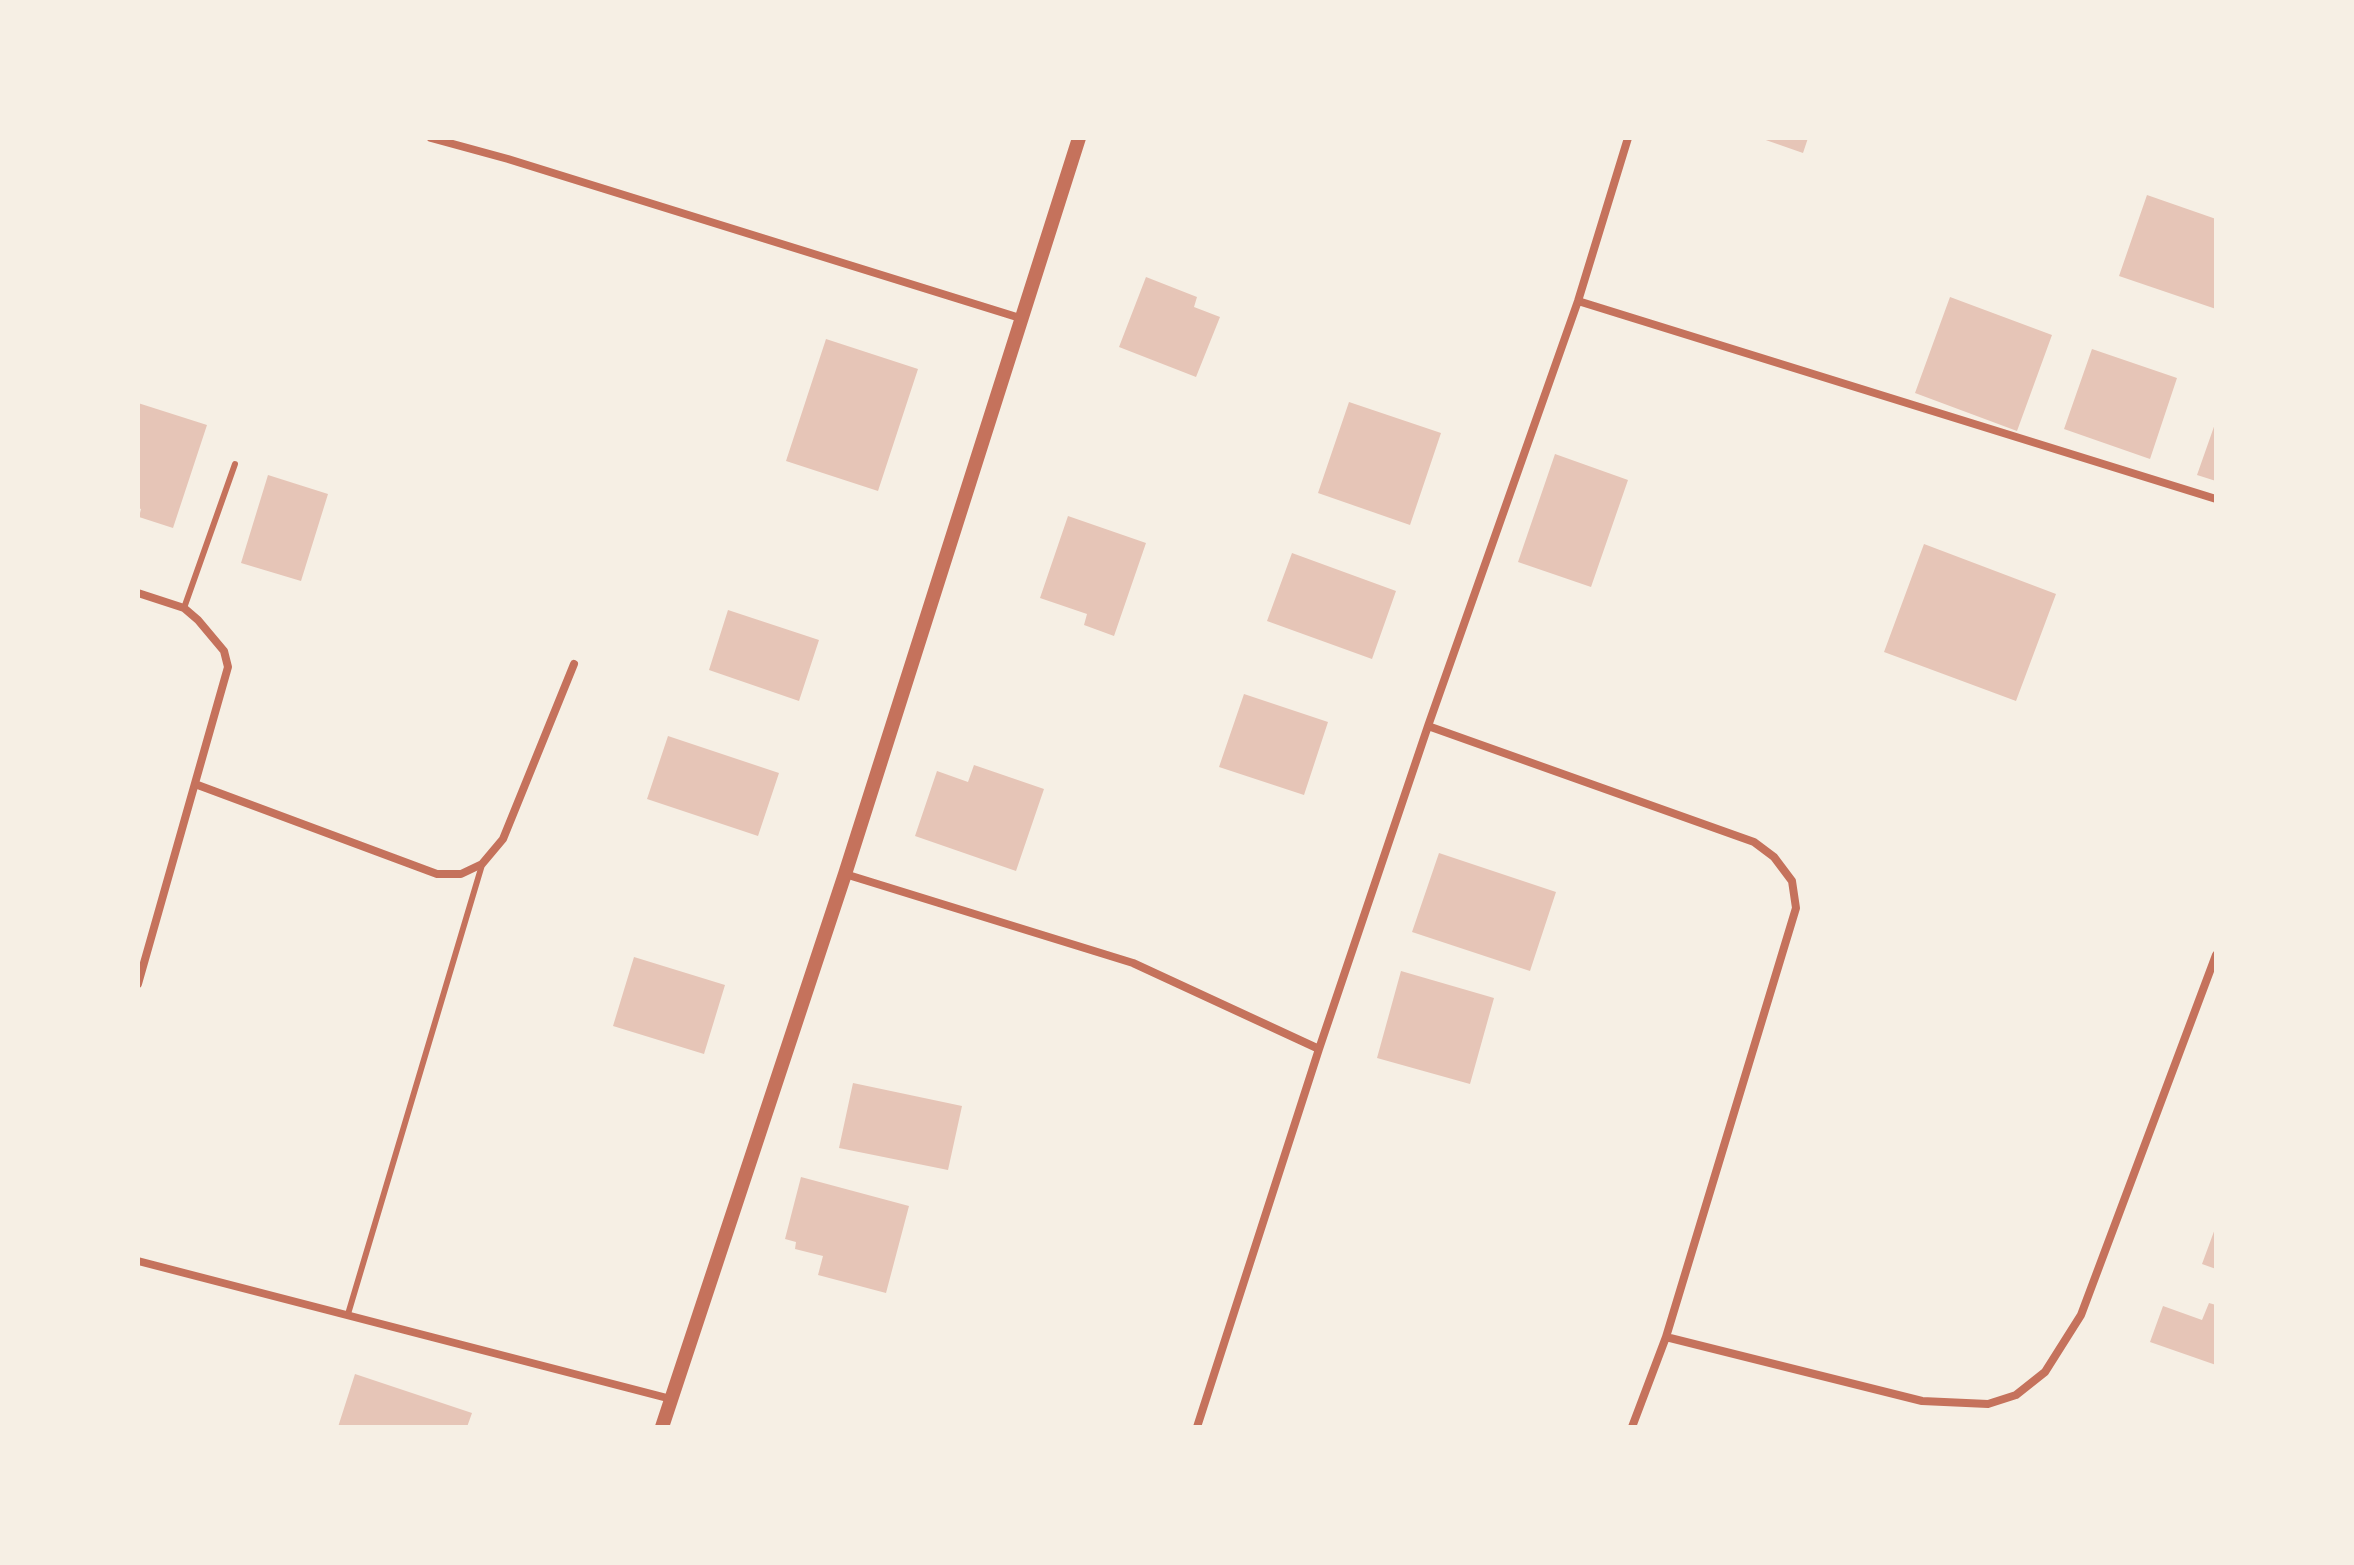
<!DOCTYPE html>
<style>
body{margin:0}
#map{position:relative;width:2354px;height:1565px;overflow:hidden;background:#f6efe4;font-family:Jost,sans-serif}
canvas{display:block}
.frame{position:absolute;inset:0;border:140px solid #f6efe4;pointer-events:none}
</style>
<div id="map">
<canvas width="2354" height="1565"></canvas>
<div class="frame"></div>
</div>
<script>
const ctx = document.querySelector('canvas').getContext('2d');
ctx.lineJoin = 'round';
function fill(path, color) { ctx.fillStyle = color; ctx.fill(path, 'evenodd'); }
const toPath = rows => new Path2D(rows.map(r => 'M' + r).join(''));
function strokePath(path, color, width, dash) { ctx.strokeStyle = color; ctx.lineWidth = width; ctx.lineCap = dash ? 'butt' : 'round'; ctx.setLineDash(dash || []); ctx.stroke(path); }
fill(toPath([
 [1760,138,1808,138,1803,153],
 [2147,195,2216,219,2216,309,2119,276],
 [1146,277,1197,297,1194,307,1220,317,1196,377,1119,347],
 [1950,297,2052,335,2017,431,1915,393],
 [826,339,918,369,878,491,786,461],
 [2092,349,2177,378,2150,459,2064,429],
 [1349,402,1441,433,1410,525,1318,493],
 [138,403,207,425,173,528,139,517,141,509,138,508],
 [2216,421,2216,481,2197,475],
 [1555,454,1628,480,1591,587,1518,562],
 [268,475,328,494,301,581,241,563],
 [1068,516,1146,543,1114,636,1084,625,1087,614,1040,598],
 [1924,544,2056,594,2016,701,1884,652],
 [1292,553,1396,591,1372,659,1267,621],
 [728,610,819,640,799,701,709,670],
 [1244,694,1328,722,1304,795,1219,767],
 [668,736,779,773,758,836,647,799],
 [974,765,1044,789,1016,871,915,836,937,771,968,782],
 [1439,853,1556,892,1530,971,1412,932],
 [634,957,725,985,704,1054,613,1026],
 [1401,971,1494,998,1470,1084,1377,1058],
 [853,1083,962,1106,948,1170,839,1148],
 [801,1177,909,1206,886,1293,818,1275,823,1256,795,1249,796,1242,785,1239],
 [2216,1226,2216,1269,2202,1264],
 [2209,1303,2216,1305,2216,1365,2150,1342,2163,1306,2202,1320],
 [355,1374,472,1413,467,1427,338,1427]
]), '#e6c5b7');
strokePath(toPath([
 [184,608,235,464],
 [348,1314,482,865]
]), '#c5725c', 6);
strokePath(toPath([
 [431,138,508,159,1020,318],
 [1578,301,2216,499],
 [138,593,184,608,198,620,224,651,228,667,138,984],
 [1428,726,1754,842,1774,857,1792,881,1796,908,1666,1337,1632,1427],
 [195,784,437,874,461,874,482,864,503,839,574,664],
 [845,874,1133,963,1319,1049],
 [138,1261,671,1399],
 [1666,1337,1922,1401,1988,1404,2016,1395,2045,1372,2081,1315,2216,955],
 [1197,1427,1319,1049,1428,726,1578,301,1628,138]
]), '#c5725c', 8);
strokePath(toPath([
 [662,1427,845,874,1079,138]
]), '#c5725c', 14);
</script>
